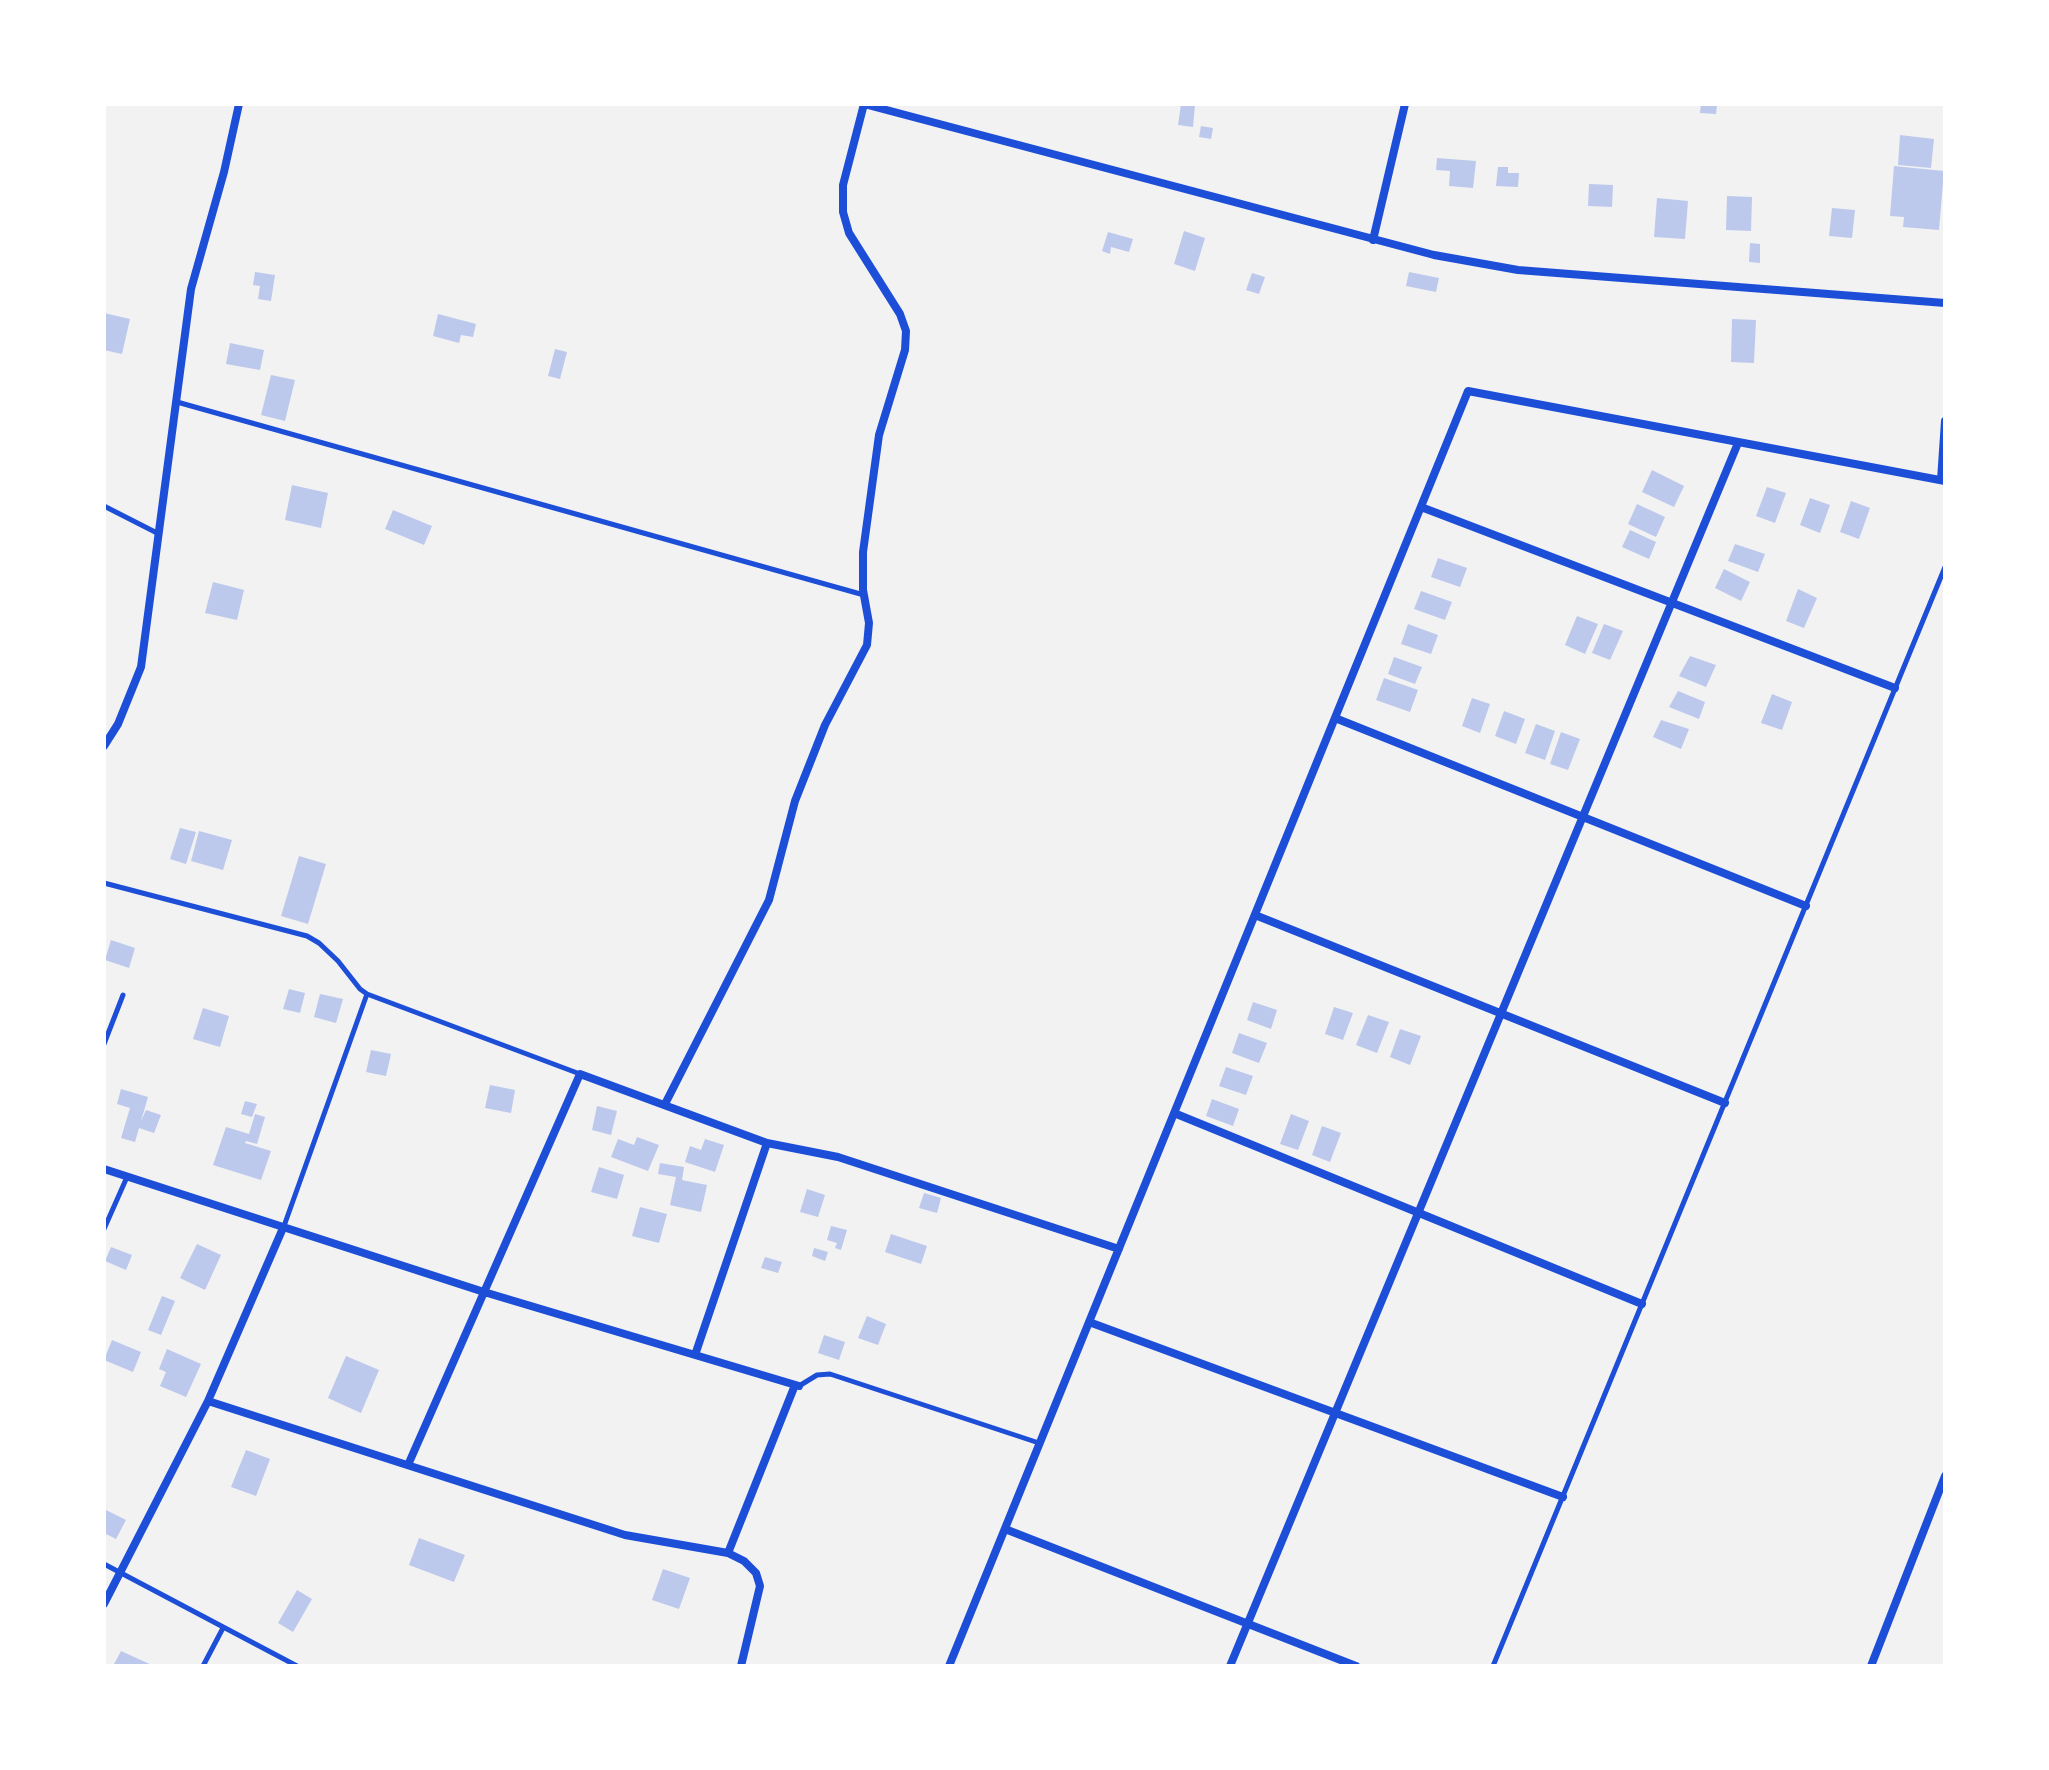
<!DOCTYPE html>
<style>
body{margin:0}
#map{position:relative;width:2049px;height:1770px;overflow:hidden;background:#f2f2f2;font-family:"Exo 2",sans-serif}
canvas{display:block}
.frame{position:absolute;inset:0;border:106px solid #fff;pointer-events:none}
</style>
<div id="map">
<canvas width="2049" height="1770"></canvas>
<div class="frame"></div>
</div>
<script>
const ctx = document.querySelector('canvas').getContext('2d');
ctx.lineJoin = 'round';
function fill(path, color) { ctx.fillStyle = color; ctx.fill(path, 'evenodd'); }
const toPath = rows => new Path2D(rows.map(r => 'M' + r).join(''));
function strokePath(path, color, width, dash) { ctx.strokeStyle = color; ctx.lineWidth = width; ctx.lineCap = dash ? 'butt' : 'round'; ctx.setLineDash(dash || []); ctx.stroke(path); }
fill(toPath([
 [1181,104,1195,105,1193,127,1178,125],
 [1701,104,1717,104,1716,114,1700,113],
 [1201,126,1213,128,1211,139,1199,137],
 [1900,135,1934,139,1931,168,1898,165],
 [1437,158,1476,161,1473,188,1449,186,1450,171,1436,170],
 [1894,166,1944,171,1939,230,1903,227,1904,217,1890,216],
 [1498,167,1508,167,1508,173,1519,173,1518,187,1496,186],
 [1589,184,1613,185,1612,207,1588,206],
 [1727,196,1752,197,1751,231,1726,230],
 [1657,198,1688,201,1685,239,1654,237],
 [1832,208,1855,210,1852,238,1829,236],
 [1184,231,1205,238,1195,271,1174,264],
 [1108,232,1133,239,1129,252,1111,247,1110,254,1102,251],
 [1750,243,1760,244,1760,263,1749,262],
 [255,272,275,275,271,301,258,299,260,286,253,285],
 [1409,272,1439,278,1436,292,1406,286],
 [1252,273,1265,277,1259,294,1246,290],
 [104,313,130,319,122,354,104,350],
 [438,314,476,324,473,337,461,335,459,343,433,336],
 [1732,319,1756,320,1754,363,1731,362],
 [230,343,264,350,260,370,226,364],
 [555,349,567,352,560,379,548,376],
 [271,375,295,380,285,421,261,415],
 [1652,470,1684,486,1674,507,1642,492],
 [292,485,328,493,321,528,285,520],
 [1767,487,1786,493,1775,523,1756,516],
 [1810,498,1830,505,1820,533,1800,525],
 [1851,501,1870,508,1859,539,1840,532],
 [1637,504,1665,517,1656,537,1628,524],
 [393,510,432,526,424,545,385,529],
 [1630,530,1656,542,1649,559,1622,547],
 [1735,544,1765,554,1758,572,1728,561],
 [1438,558,1467,568,1460,587,1431,577],
 [1724,569,1750,582,1741,601,1715,588],
 [213,582,244,590,237,620,205,613],
 [1798,589,1817,598,1804,628,1786,621],
 [1421,591,1452,602,1445,620,1414,609],
 [1577,616,1598,624,1585,654,1565,645],
 [1408,624,1438,635,1431,654,1401,644],
 [1604,624,1623,631,1610,660,1592,653],
 [1690,656,1716,665,1706,687,1679,676],
 [1394,657,1422,667,1415,684,1388,674],
 [1384,678,1418,690,1410,712,1376,700],
 [1678,691,1705,702,1699,719,1669,707],
 [1772,694,1792,702,1782,730,1761,723],
 [1472,698,1490,704,1480,733,1462,726],
 [1504,711,1525,719,1516,744,1495,736],
 [1661,720,1689,729,1681,749,1653,737],
 [1536,724,1555,731,1545,760,1525,753],
 [1561,732,1580,739,1568,770,1550,764],
 [180,828,196,832,186,864,170,859],
 [199,831,232,840,223,870,191,861],
 [299,856,326,864,308,924,281,916],
 [111,940,135,948,129,968,105,960],
 [289,989,305,993,300,1013,283,1009],
 [320,994,343,999,336,1023,314,1017],
 [1253,1002,1277,1010,1271,1029,1247,1020],
 [1334,1007,1353,1013,1343,1040,1325,1034],
 [203,1008,229,1016,220,1047,193,1039],
 [1368,1015,1389,1022,1377,1053,1356,1045],
 [1400,1029,1421,1036,1410,1065,1390,1057],
 [1239,1033,1267,1043,1259,1063,1232,1053],
 [371,1050,391,1054,386,1076,366,1072],
 [1226,1067,1253,1076,1246,1095,1219,1086],
 [490,1085,515,1090,511,1113,485,1108],
 [121,1089,148,1097,141,1121,146,1110,161,1115,154,1133,139,1128,135,1142,121,1138,130,1108,117,1104],
 [1212,1099,1239,1109,1233,1126,1206,1116],
 [245,1101,257,1104,252,1117,241,1114],
 [597,1106,617,1111,611,1135,592,1130],
 [255,1114,265,1117,257,1144,246,1141,245,1143,271,1151,261,1180,213,1165,226,1127,249,1134],
 [1291,1114,1309,1121,1298,1150,1280,1144],
 [1322,1126,1341,1133,1330,1162,1312,1155],
 [637,1137,659,1145,648,1171,611,1157,618,1139,634,1145],
 [705,1139,724,1145,715,1172,685,1162,690,1146,701,1150],
 [660,1163,684,1167,682,1180,707,1185,701,1212,670,1205,676,1177,658,1174],
 [599,1167,624,1175,617,1199,591,1192],
 [807,1189,825,1195,818,1217,800,1212],
 [924,1193,941,1198,937,1213,919,1208],
 [640,1207,667,1214,659,1243,632,1236],
 [831,1226,847,1230,841,1250,835,1248,837,1243,827,1240],
 [891,1234,927,1246,921,1264,885,1252],
 [197,1244,221,1255,205,1290,180,1278],
 [111,1247,132,1255,126,1270,105,1261],
 [814,1248,828,1252,825,1261,812,1256],
 [765,1257,782,1262,778,1273,761,1268],
 [162,1296,175,1301,161,1335,148,1330],
 [867,1316,886,1324,878,1345,858,1338],
 [824,1335,845,1342,839,1360,818,1353],
 [112,1340,141,1352,133,1372,104,1360],
 [167,1349,201,1364,186,1397,160,1386,166,1372,159,1369],
 [346,1356,379,1370,361,1413,328,1398],
 [246,1450,270,1459,256,1496,231,1487],
 [104,1509,126,1520,116,1539,104,1533],
 [419,1538,465,1555,454,1582,409,1565],
 [663,1569,690,1578,679,1609,652,1600],
 [297,1590,312,1599,293,1632,278,1623],
 [121,1651,154,1666,113,1666]
]), '#bdc9ec');
strokePath(toPath([
 [177,402,864,595],
 [104,506,159,534],
 [104,883,307,936,319,943,338,961,360,989,367,994,580,1074],
 [104,1044,123,995],
 [284,1226,367,994],
 [104,1229,127,1177],
 [799,1386,817,1375,830,1374,1039,1443],
 [104,1564,297,1666],
 [203,1666,223,1628],
 [1493,1666,1945,567]
]), '#1d4ed8', 5);
strokePath(toPath([
 [1373,240,1405,104],
 [1941,480,1945,421],
 [1421,507,1895,688],
 [1335,718,1806,906],
 [104,746,118,724,141,667,191,289,224,172,239,104],
 [1255,915,1725,1103],
 [665,1104,769,900,795,801,825,725,867,645,869,623,863,590,863,552,879,435,905,350,906,331,900,314,849,233,843,212,843,185,864,104,1434,255,1518,270,1945,303],
 [1174,1113,1642,1304],
 [104,1169,484,1292,799,1386],
 [1089,1322,1563,1497],
 [695,1355,767,1143],
 [208,1401,625,1535,728,1553,744,1561,756,1573,760,1586,741,1666],
 [408,1465,580,1074,767,1143,838,1157,1119,1249],
 [1005,1529,1356,1666],
 [728,1553,795,1385],
 [104,1604,208,1401,283,1228],
 [949,1666,1468,391,1945,481],
 [1230,1666,1738,443],
 [1871,1666,1945,1476]
]), '#1d4ed8', 8);
</script>
